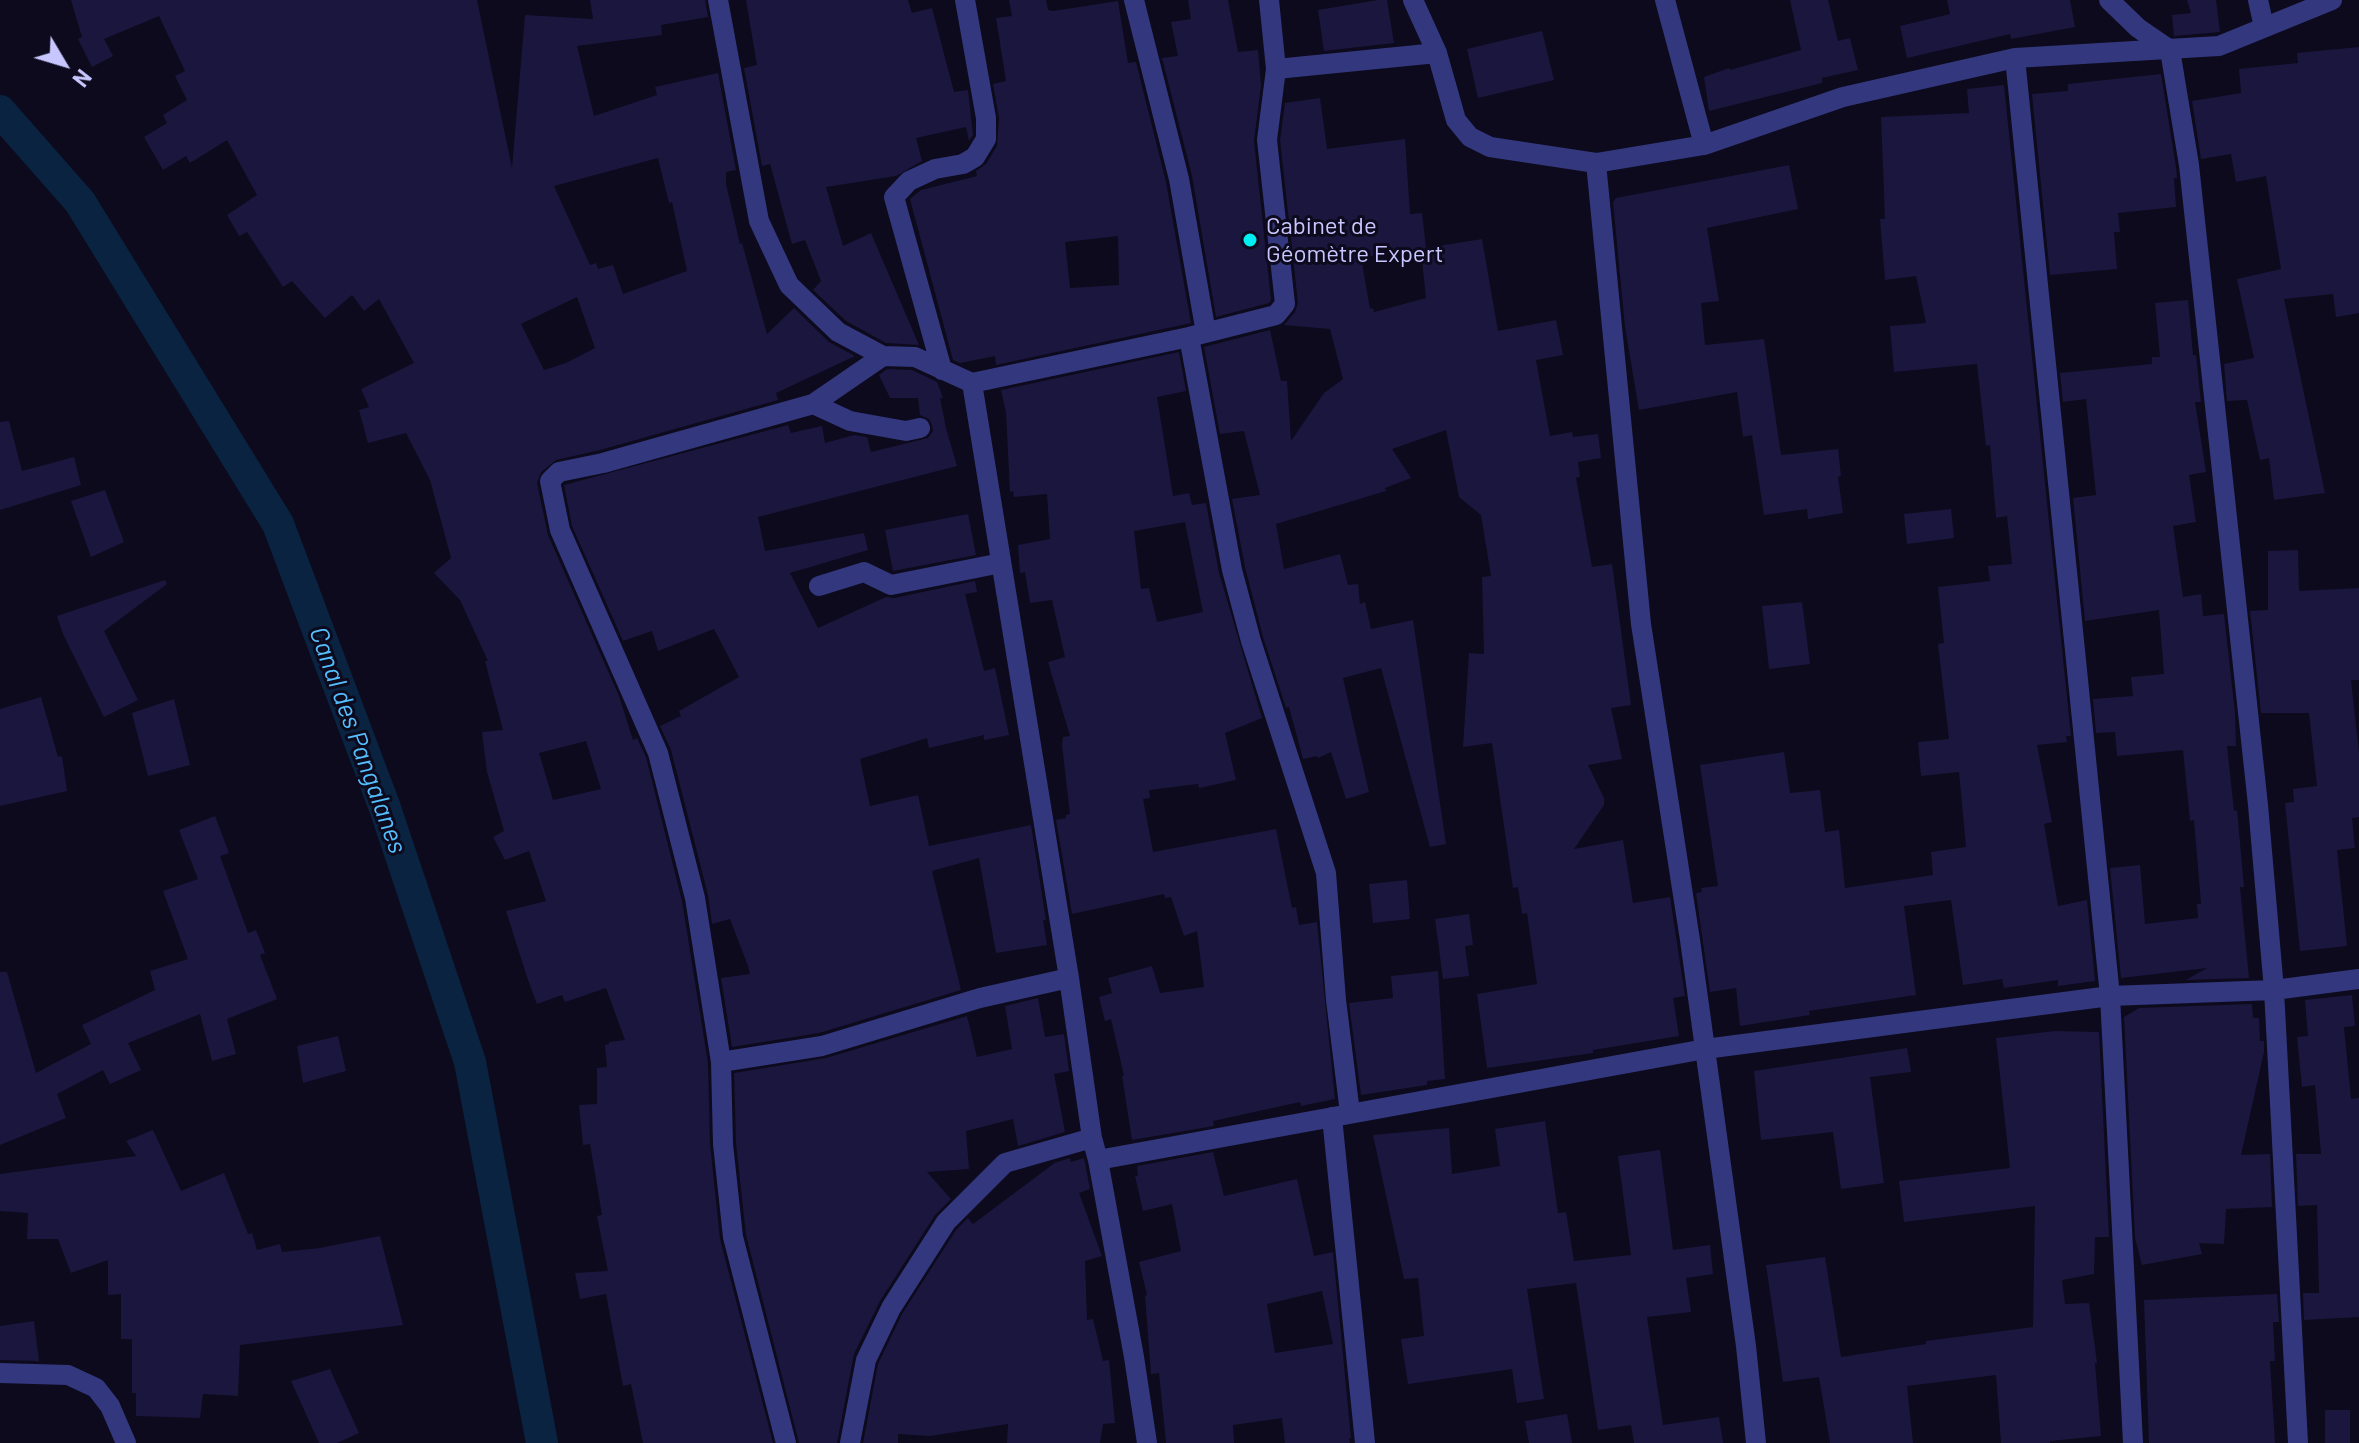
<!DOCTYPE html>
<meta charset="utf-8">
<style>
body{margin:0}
#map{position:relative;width:2359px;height:1443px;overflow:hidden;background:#0c0a1c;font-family:Barlow,sans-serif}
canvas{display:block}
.north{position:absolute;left:24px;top:24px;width:80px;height:80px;-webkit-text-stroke:6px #0c0a1c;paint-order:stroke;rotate:128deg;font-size:22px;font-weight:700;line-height:32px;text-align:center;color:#c8c6ff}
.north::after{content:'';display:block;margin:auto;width:28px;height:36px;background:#c8c6ff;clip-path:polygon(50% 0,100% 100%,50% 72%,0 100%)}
</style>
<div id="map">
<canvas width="2359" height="1443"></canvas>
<div class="north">N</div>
</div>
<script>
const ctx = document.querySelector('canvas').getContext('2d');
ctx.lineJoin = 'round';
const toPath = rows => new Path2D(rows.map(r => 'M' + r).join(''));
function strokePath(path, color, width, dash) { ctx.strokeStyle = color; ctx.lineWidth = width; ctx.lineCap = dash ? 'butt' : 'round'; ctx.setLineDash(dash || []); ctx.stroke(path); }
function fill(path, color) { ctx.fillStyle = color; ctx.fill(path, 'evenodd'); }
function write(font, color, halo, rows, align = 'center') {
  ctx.font = font + ' Barlow,sans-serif'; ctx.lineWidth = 6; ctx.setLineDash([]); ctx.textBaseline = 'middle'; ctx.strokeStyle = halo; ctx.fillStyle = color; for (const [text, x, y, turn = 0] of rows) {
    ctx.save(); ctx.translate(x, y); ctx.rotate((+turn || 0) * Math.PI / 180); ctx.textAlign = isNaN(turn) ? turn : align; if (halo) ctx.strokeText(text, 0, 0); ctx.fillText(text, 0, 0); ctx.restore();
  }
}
strokePath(toPath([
 [0,111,80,202,278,524,385,808,470,1062,542,1443]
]), '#0a2341', 32);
fill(toPath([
 [71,0,477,0,512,168,525,15,593,19,590,0,705,0,708,17,661,25,662,35,577,46,594,116,657,95,655,87,718,73,736,170,726,172,726,184,740,244,742,243,767,334,794,308,829,342,855,356,776,393,778,400,600,450,556,460,541,472,537,483,548,535,619,696,633,740,637,738,646,757,682,901,708,1063,710,1144,720,1239,773,1443,643,1443,631,1384,623,1386,606,1294,580,1299,575,1273,608,1271,597,1216,602,1215,590,1144,583,1145,579,1105,597,1104,597,1068,607,1067,605,1045,609,1044,609,1042,625,1040,606,988,565,1002,562,995,537,1004,527,977,506,911,546,901,529,851,505,860,493,837,504,831,487,772,482,732,503,730,485,661,488,661,460,600,434,573,451,558,430,480,406,433,368,443,359,410,369,407,361,389,414,363,379,299,364,311,352,295,325,318,292,281,283,287,247,232,239,236,227,215,257,195,227,140,190,163,186,156,163,170,144,137,167,123,163,115,187,100,175,76,185,71,159,16,104,39,113,56,92,67,78,39,82,37],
 [658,158,669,203,672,202,687,271,623,294,613,265,598,269,596,263,590,265,554,186],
 [577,297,595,348,566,363,544,370,521,324],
 [586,741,601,789,553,800,539,753],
 [746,0,908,0,912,13,932,8,954,92,968,90,973,135,969,141,966,127,916,138,922,161,896,176,826,187,843,246,871,233,919,345,886,343,846,321,813,290,821,281,805,240,792,244,770,164,762,166,744,68,757,65],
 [1009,0,1046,0,1048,10,1053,11,1118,1,1128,63,1136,62,1166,182,1191,323,996,365,995,356,960,363,953,360,910,199,921,190,977,176,976,171,986,164,997,146,999,118,993,84,1006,81,996,18,1012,16],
 [1118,236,1119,285,1070,288,1065,242],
 [1188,0,1228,0,1238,52,1258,50,1261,85,1254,141,1271,300,1269,303,1216,317,1192,176,1162,58,1178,56,1171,22,1191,19],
 [1378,0,1387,0,1394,43,1324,51,1318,10],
 [1790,0,1828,0,1838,41,1850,38,1858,70,1822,78,1822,83,1709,111,1704,77,1729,68,1730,70,1801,50],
 [1947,0,2070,0,2075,27,2011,39,2010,34,1907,58,1900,26,1950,14],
 [2187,0,2216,0,2220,32,2174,36,2172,15,2191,13],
 [1542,31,1554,80,1478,98,1467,49],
 [2359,47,2359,313,2336,317,2333,294,2284,299,2325,493,2274,500,2269,458,2260,460,2247,400,2227,401,2224,364,2254,358,2237,279,2281,269,2266,176,2236,182,2231,154,2201,159,2192,101,2241,93,2239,69,2298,63,2297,53],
 [2161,74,2176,167,2177,178,2174,178,2176,207,2118,213,2120,232,2114,232,2117,269,2050,275,2032,94,2068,91,2068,84],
 [2004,85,2071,736,2066,736,2067,742,2037,745,2052,822,2044,824,2058,906,2087,900,2095,981,2058,986,2058,980,2004,988,2002,979,1963,985,1951,900,1904,906,1916,995,1809,1011,1810,1015,1740,1026,1736,988,1710,992,1696,893,1702,892,1701,888,1718,886,1700,765,1784,752,1790,793,1820,790,1825,832,1839,830,1845,888,1933,875,1931,852,1966,847,1959,772,1921,776,1918,742,1949,739,1938,644,1944,643,1938,587,1990,581,1988,566,2012,564,2007,516,1996,518,1990,445,1986,446,1977,364,1894,372,1890,326,1926,323,1916,276,1885,280,1880,219,1885,219,1881,117,1969,113,1967,89],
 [1320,98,1327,149,1405,139,1410,214,1422,213,1426,248,1482,239,1498,331,1556,320,1563,355,1536,360,1550,436,1572,432,1573,437,1598,434,1601,458,1578,462,1580,477,1576,478,1592,567,1612,564,1631,705,1611,708,1622,759,1588,765,1604,798,1604,805,1574,849,1623,840,1633,903,1670,897,1685,996,1673,998,1679,1036,1593,1050,1593,1053,1487,1068,1477,994,1537,984,1527,913,1522,914,1518,887,1513,888,1492,743,1463,747,1469,653,1484,654,1482,577,1491,576,1481,515,1459,497,1446,430,1392,449,1411,478,1385,488,1386,491,1276,524,1284,569,1340,554,1348,585,1358,584,1360,604,1365,602,1371,629,1413,620,1446,844,1430,847,1381,668,1343,678,1369,792,1346,799,1331,752,1318,758,1317,756,1303,759,1289,707,1286,708,1263,637,1245,567,1232,499,1260,495,1244,431,1220,434,1204,347,1270,330,1281,381,1287,381,1291,441,1324,393,1343,379,1330,329,1284,325,1295,312,1298,303,1280,140,1285,103],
 [1421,251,1426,298,1374,312,1373,308,1370,309,1361,257],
 [1789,165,1798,209,1707,228,1719,301,1701,303,1705,345,1764,339,1781,455,1838,449,1841,476,1838,477,1843,513,1808,519,1807,509,1764,515,1752,435,1743,437,1737,392,1639,410,1625,327,1613,202,1616,198],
 [2188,300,2193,355,2196,355,2201,402,2195,402,2206,472,2189,475,2196,522,2173,526,2183,597,2201,594,2203,616,2224,614,2235,713,2236,746,2227,746,2234,811,2237,810,2244,887,2240,887,2249,978,2186,980,2207,968,2121,978,2110,868,2140,865,2145,924,2198,918,2197,904,2201,904,2194,820,2190,821,2183,750,2117,756,2115,732,2096,733,2093,699,2133,696,2131,677,2164,674,2159,610,2085,621,2073,498,2096,495,2086,399,2063,402,2060,373,2152,364,2152,357,2160,357,2155,303],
 [1179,352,1186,391,1157,397,1173,496,1189,493,1192,505,1206,503,1219,573,1262,718,1225,733,1236,780,1199,788,1198,784,1149,790,1150,798,1143,799,1153,852,1276,829,1292,908,1296,907,1299,925,1317,922,1335,1099,1301,1106,1300,1102,1213,1121,1214,1126,1132,1140,1122,1076,1124,1076,1111,1019,1105,1021,1099,997,1112,993,1108,978,1152,966,1160,993,1204,987,1197,931,1184,936,1171,897,1165,898,1164,894,1072,914,1056,820,1066,818,1066,815,1070,814,1062,745,1063,737,1070,736,1048,662,1065,657,1052,600,1030,603,1025,572,1020,573,1018,545,1050,539,1047,494,1014,497,1013,491,1010,492,1006,413,1001,390],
 [1185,522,1203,612,1157,622,1149,588,1141,589,1134,531],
 [887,369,912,370,937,382,943,398,940,398,946,428,957,466,758,517,765,551,864,533,868,550,790,573,818,628,886,597,894,598,975,581,977,592,965,594,984,671,995,668,1009,735,984,740,984,735,929,748,927,738,860,759,870,806,918,795,929,846,1031,825,1046,920,1043,920,1047,945,996,953,979,858,932,871,961,990,819,1033,732,1047,721,978,750,974,748,966,730,919,712,924,708,895,671,750,660,726,681,716,679,711,739,677,714,629,658,651,652,631,623,641,572,526,564,485,788,425,791,433,822,426,825,443,854,435,867,437,871,452,928,438,933,431,932,425,929,419,920,415,918,398,890,398,879,375],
 [9,421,22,471,74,457,81,485,0,510,0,422],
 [105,490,124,542,91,557,71,501],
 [1951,509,1954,538,1907,544,1904,514],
 [968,514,976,555,893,571,885,530],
 [2298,550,2299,591,2359,588,2359,680,2351,680,2359,753,2359,817,2352,818,2355,848,2337,850,2347,946,2300,951,2285,803,2294,802,2293,789,2317,786,2309,713,2261,713,2250,611,2268,610,2268,551],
 [165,580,167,584,104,631,138,700,104,717,63,634,57,616],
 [1802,602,1810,664,1769,669,1762,606],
 [41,697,58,757,62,756,67,791,0,806,0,709],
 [174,699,190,765,148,776,132,713],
 [215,816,229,853,220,856,248,933,256,930,265,953,260,955,277,999,227,1019,236,1054,212,1061,200,1014,128,1043,141,1070,110,1084,103,1070,57,1094,66,1118,0,1145,0,972,7,972,36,1073,91,1044,82,1025,155,990,150,971,188,959,163,891,198,879,179,830],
 [1407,880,1410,919,1373,923,1369,884],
 [1469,914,1473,945,1465,946,1469,976,1443,979,1435,919],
 [1438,971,1445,1079,1427,1081,1427,1085,1361,1095,1349,1003,1393,998,1391,976],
 [2352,995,2355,1026,2344,1027,2351,1099,2359,1098,2359,1317,2304,1320,2303,1293,2319,1293,2317,1205,2298,1206,2296,1154,2321,1154,2315,1085,2302,1087,2297,1037,2308,1036,2305,1000],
 [1038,998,1045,1037,1064,1034,1069,1071,1054,1074,1065,1132,1018,1146,1013,1119,966,1131,969,1169,927,1172,951,1199,935,1215,880,1301,854,1354,837,1443,799,1443,746,1235,736,1143,734,1073,826,1058,967,1016,977,1057,1012,1049,1005,1006],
 [2252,1004,2253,1018,2259,1018,2260,1041,2264,1041,2264,1052,2241,1155,2270,1154,2272,1207,2226,1209,2224,1244,2199,1243,2202,1254,2142,1265,2135,1238,2124,1017,2139,1008],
 [2055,1031,2099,1032,2109,1237,2095,1237,2094,1274,2062,1280,2065,1304,2089,1303,2097,1363,2095,1363,2101,1436,2050,1441,2050,1443,2001,1443,1996,1375,1907,1386,1913,1443,1830,1443,1819,1377,1783,1382,1766,1265,1825,1257,1841,1357,1926,1344,1926,1341,2033,1327,2035,1206,1904,1222,1899,1181,2010,1168,1996,1038],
 [338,1036,346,1071,303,1083,297,1046],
 [1907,1048,1911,1072,1870,1077,1884,1183,1841,1189,1833,1132,1761,1140,1754,1071],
 [1545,1121,1558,1213,1566,1212,1574,1261,1631,1255,1618,1156,1660,1150,1673,1250,1710,1245,1713,1274,1686,1278,1691,1312,1647,1317,1663,1425,1719,1417,1723,1443,1634,1443,1631,1425,1598,1430,1576,1283,1527,1289,1544,1399,1517,1403,1512,1369,1408,1384,1401,1339,1424,1336,1418,1278,1404,1279,1373,1135,1449,1128,1452,1174,1500,1166,1495,1129],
 [153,1130,181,1191,224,1173,248,1234,252,1233,257,1250,280,1244,282,1252,320,1248,380,1236,403,1325,240,1345,238,1396,203,1394,200,1418,136,1416,136,1393,132,1393,132,1339,121,1339,121,1294,108,1295,108,1260,71,1273,58,1239,27,1239,28,1213,0,1211,0,1174,136,1156,126,1141],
 [1213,1152,1224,1196,1297,1179,1314,1256,1333,1252,1351,1438,1349,1439,1350,1443,1285,1443,1282,1418,1233,1425,1234,1443,1166,1443,1159,1373,1151,1374,1145,1296,1147,1295,1139,1262,1181,1251,1172,1204,1143,1211,1135,1176,1138,1176,1137,1166],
 [1322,1291,1333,1344,1275,1353,1267,1304],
 [1070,1158,1071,1162,1084,1158,1090,1189,1079,1193,1102,1256,1085,1261,1087,1320,1093,1319,1103,1361,1109,1360,1115,1423,1103,1424,1100,1443,1007,1443,1008,1424,930,1436,898,1434,898,1443,863,1443,878,1364,902,1314,956,1230,968,1218,973,1224,1056,1162,1054,1163],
 [2277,1294,2279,1322,2273,1322,2275,1361,2270,1361,2275,1443,2149,1443,2144,1300],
 [34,1321,39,1361,0,1360,0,1326],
 [330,1369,359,1433,337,1443,319,1443,291,1381],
 [2325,1410,2350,1410,2350,1443,2325,1443],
 [1567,1414,1572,1443,1529,1443,1525,1421]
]), '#1b163e');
strokePath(toPath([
 [718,0,759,221,789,285,838,332,883,356,915,357,972,383,1069,978,1092,1138,1098,1160,1134,1357,1147,1443],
 [1134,0,1179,179,1206,333],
 [1269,0,1276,69],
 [1413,0,1437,53,1456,120,1470,137,1490,147,1596,163,1704,145,1665,0],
 [2109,0,2138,28,2170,50,2189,165,2258,805,2274,990,2298,1443],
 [2258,0,2264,27],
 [2015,58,2110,996,2133,1443],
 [1704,145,1843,97,2015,58,2219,46,2332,0],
 [1596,163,1641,624,1690,940,1746,1346,1756,1443],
 [1189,337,1232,570,1251,641,1326,873,1336,1000,1350,1113],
 [942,370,894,197,909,181,935,169,963,164,975,157,986,139,986,118,965,0],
 [972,383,1189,337,1276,315,1285,304,1267,140,1276,69,1437,53],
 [813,404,883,356],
 [819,586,864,572,891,585,1001,563],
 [721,1062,822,1046,980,998,1069,978],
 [1332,1117,1365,1443],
 [1098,1160,1705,1049,2110,996,2274,990,2359,979],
 [0,1373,68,1375,96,1388,110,1406,126,1443],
 [786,1443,733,1237,723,1144,721,1062,695,898,658,753,560,530,550,481,559,472,603,463,813,404,850,421,906,431,920,428],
 [850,1443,866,1360,891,1308,946,1222,1005,1163,1092,1138]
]), '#33377e', 20);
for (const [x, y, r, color] of [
 [1250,240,8,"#00edf1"]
]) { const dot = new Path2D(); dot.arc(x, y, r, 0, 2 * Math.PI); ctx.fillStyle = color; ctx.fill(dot); strokePath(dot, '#0c0a1c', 3); }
write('24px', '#c8c6ff', '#0c0a1c', [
 ["Cabinet de",1266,226],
 ["Géomètre Expert",1266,254]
], 'left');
write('italic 26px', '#54beff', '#0c0a1c', [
 ["Canal des Pangalanes",358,740,70]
]);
</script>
